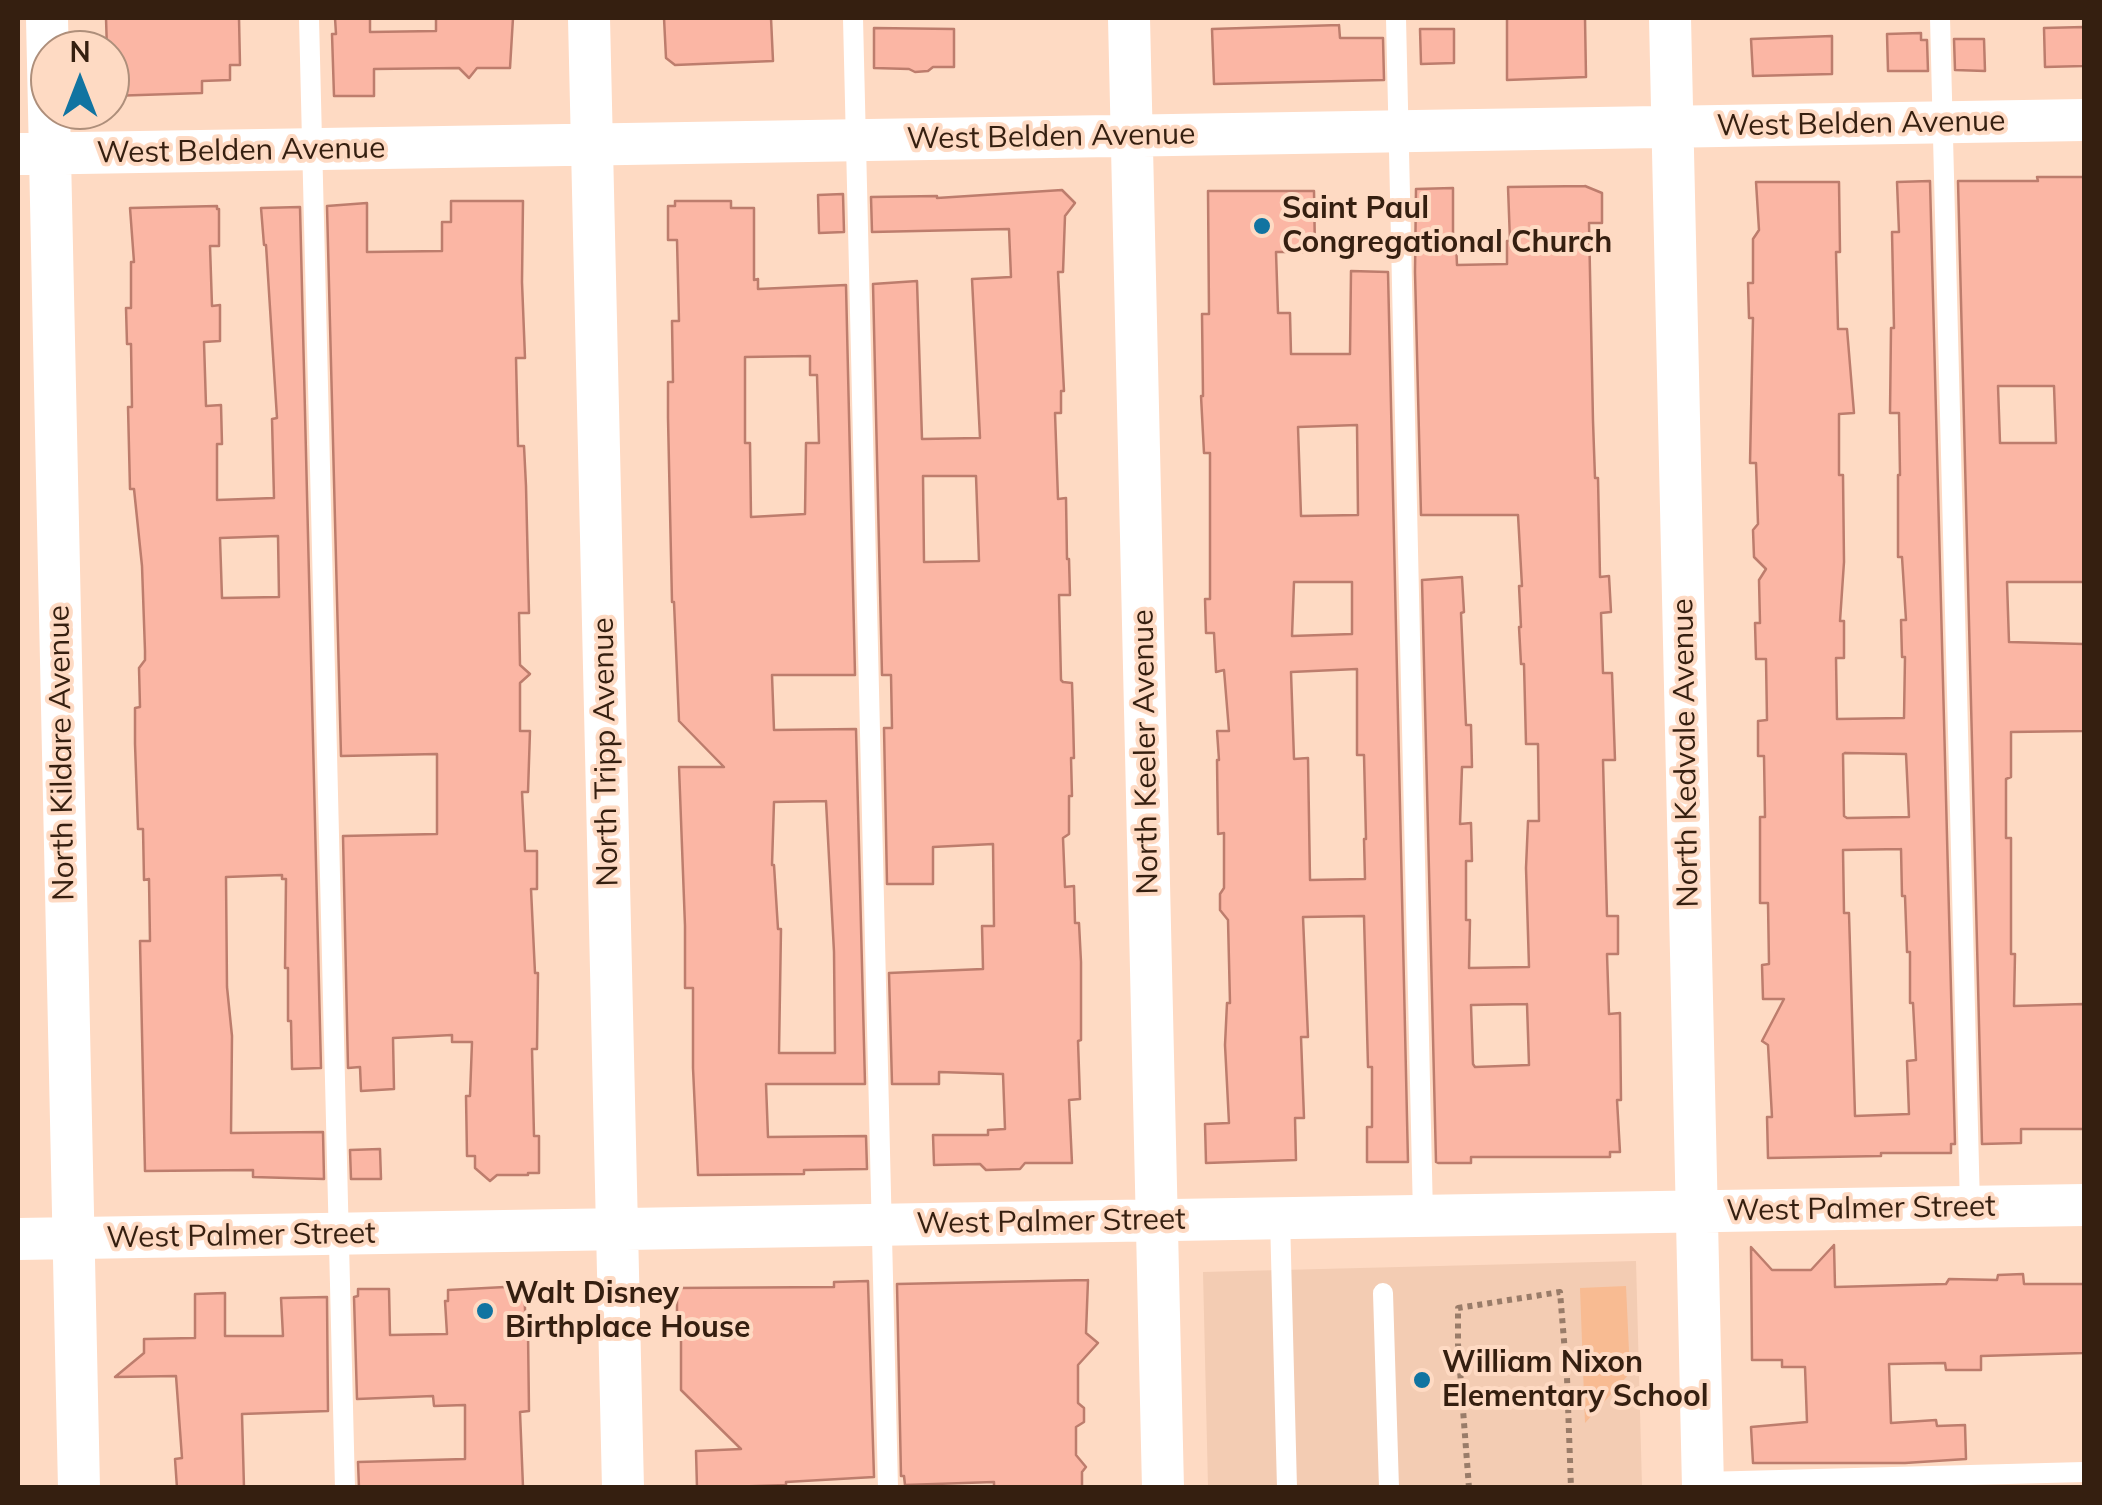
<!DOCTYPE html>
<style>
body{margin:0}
#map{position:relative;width:2102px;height:1505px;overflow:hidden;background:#fedac3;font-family:Mulish,sans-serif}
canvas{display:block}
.frame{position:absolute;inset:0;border:20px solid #351f10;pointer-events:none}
.north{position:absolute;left:30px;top:30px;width:100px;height:100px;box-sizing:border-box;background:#fedac3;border:2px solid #ae8f7b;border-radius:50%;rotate:0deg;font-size:28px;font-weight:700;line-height:40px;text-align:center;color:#351f10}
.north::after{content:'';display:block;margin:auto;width:35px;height:45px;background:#1174a1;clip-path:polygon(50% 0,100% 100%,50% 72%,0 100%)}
</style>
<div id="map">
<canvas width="2102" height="1505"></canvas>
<div class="frame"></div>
<div class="north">N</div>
</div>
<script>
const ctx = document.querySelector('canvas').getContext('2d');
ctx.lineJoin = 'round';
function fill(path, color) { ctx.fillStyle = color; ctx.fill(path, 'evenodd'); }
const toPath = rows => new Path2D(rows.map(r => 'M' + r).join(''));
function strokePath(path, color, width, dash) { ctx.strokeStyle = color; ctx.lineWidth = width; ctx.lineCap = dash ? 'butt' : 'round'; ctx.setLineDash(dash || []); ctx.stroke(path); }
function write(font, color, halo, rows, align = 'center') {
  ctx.font = font + ' Mulish,sans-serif'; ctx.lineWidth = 8; ctx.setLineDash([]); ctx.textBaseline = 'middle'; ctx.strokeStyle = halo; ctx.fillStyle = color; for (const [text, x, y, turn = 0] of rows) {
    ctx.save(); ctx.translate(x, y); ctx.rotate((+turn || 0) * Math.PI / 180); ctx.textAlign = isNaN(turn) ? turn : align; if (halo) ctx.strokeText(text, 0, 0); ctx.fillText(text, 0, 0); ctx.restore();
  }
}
fill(toPath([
 [1636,1261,1642,1487,1208,1487,1203,1272]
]), '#f3ccb3');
fill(toPath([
 [1626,1286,1630,1373,1585,1423,1580,1288]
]), '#f8bb92');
const building = toPath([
 [106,18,239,18,240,65,230,65,230,80,202,81,202,93,110,96,110,50,107,50,106,18],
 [335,18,370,18,370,32,436,31,436,18,513,18,510,68,477,68,469,78,459,68,374,69,374,96,334,96,332,34,336,34,335,18],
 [664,18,771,18,773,61,675,65,666,58,664,18],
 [1507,18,1585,18,1586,77,1507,80,1507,18],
 [1339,25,1340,38,1383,38,1384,80,1214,84,1212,29,1339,25],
 [2084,27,2084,66,2045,67,2044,28,2084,27],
 [874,28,954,29,954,67,933,67,928,71,915,72,909,69,874,68,874,28],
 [1420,29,1454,29,1454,63,1421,64,1420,29],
 [1921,33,1921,40,1927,40,1928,71,1888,71,1887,34,1921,33],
 [1832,36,1832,74,1753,76,1751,39,1832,36],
 [1954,39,1984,39,1985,71,1955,70,1954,39],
 [2037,177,2084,177,2084,582,2007,582,2009,642,2084,644,2084,731,2011,732,2011,777,2006,779,2006,838,2011,838,2011,954,2015,954,2014,1006,2084,1004,2084,1129,2021,1129,2021,1143,1982,1144,1958,181,2038,181,2037,177],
 [1998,386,2054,386,2056,443,2000,443,1998,386],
 [1930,181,1955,1144,1951,1144,1951,1153,1881,1153,1881,1156,1768,1158,1767,1117,1772,1117,1768,1045,1762,1041,1784,999,1763,999,1762,965,1769,964,1768,903,1760,903,1760,817,1765,817,1764,756,1758,756,1758,721,1767,720,1766,659,1756,659,1755,623,1760,623,1759,580,1766,569,1754,557,1753,530,1758,524,1756,463,1750,463,1753,318,1749,318,1748,283,1753,283,1753,239,1759,230,1756,182,1839,182,1840,252,1836,252,1838,329,1847,329,1854,413,1839,414,1839,475,1843,475,1844,562,1840,621,1844,621,1844,658,1836,658,1837,719,1904,718,1905,657,1902,657,1901,620,1906,620,1902,557,1898,557,1898,475,1900,475,1899,413,1890,413,1891,328,1894,328,1892,232,1899,232,1897,182,1930,181],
 [1845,753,1906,754,1909,817,1847,818,1844,816,1843,754,1845,753],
 [1901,849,1902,896,1905,896,1907,952,1910,952,1910,1003,1913,1003,1916,1060,1907,1061,1909,1114,1855,1116,1849,913,1844,913,1843,850,1901,849],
 [1585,186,1602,193,1602,223,1589,223,1593,421,1595,478,1598,478,1600,577,1609,576,1611,612,1601,613,1603,673,1612,673,1615,760,1603,760,1607,916,1618,916,1618,954,1607,954,1609,1014,1620,1013,1621,1100,1617,1100,1620,1152,1610,1152,1610,1157,1471,1157,1471,1163,1438,1163,1436,1162,1422,580,1462,577,1464,612,1461,613,1466,725,1471,725,1472,767,1462,767,1460,824,1471,823,1472,861,1466,861,1466,920,1470,920,1469,968,1529,967,1526,868,1528,821,1539,821,1538,744,1526,744,1524,664,1521,664,1519,627,1521,627,1519,586,1522,586,1518,515,1421,515,1415,272,1416,189,1453,188,1453,242,1456,242,1457,265,1507,264,1507,241,1510,241,1508,187,1585,186],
 [1527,1004,1529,1065,1475,1067,1473,1064,1471,1005,1527,1004],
 [1062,190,1075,203,1065,216,1063,272,1058,272,1064,391,1061,391,1061,413,1055,413,1058,499,1066,498,1067,559,1069,559,1070,595,1059,595,1061,680,1063,682,1072,683,1073,716,1074,758,1071,758,1072,796,1069,796,1069,834,1063,838,1065,887,1074,886,1075,923,1079,923,1081,962,1081,1040,1078,1041,1080,1099,1069,1100,1072,1163,1025,1163,1020,1169,986,1170,980,1164,934,1165,933,1135,988,1135,988,1130,1005,1129,1003,1074,939,1072,939,1084,892,1084,889,973,983,969,982,926,994,926,993,844,933,847,933,884,887,884,884,728,892,728,891,675,882,675,873,284,917,281,922,439,980,438,972,279,1011,277,1009,229,872,232,871,197,937,196,937,198,1062,190],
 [923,476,976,476,979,561,924,562,923,476],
 [1208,191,1314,191,1315,252,1276,252,1278,313,1290,313,1291,354,1350,354,1351,271,1388,272,1408,1162,1367,1162,1367,1127,1372,1127,1372,1067,1368,1067,1364,916,1303,917,1308,1037,1301,1037,1304,1118,1295,1118,1296,1160,1206,1163,1205,1124,1229,1123,1225,1045,1227,1003,1230,1003,1228,920,1220,910,1220,894,1224,888,1224,833,1218,834,1217,760,1219,760,1217,731,1229,731,1224,670,1216,672,1214,633,1206,633,1205,599,1210,599,1210,453,1204,453,1201,396,1203,396,1202,314,1209,314,1208,191],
 [1357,425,1358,515,1301,516,1298,427,1357,425],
 [1294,582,1352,582,1352,634,1292,636,1294,582],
 [1357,669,1357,755,1364,755,1366,839,1364,839,1365,879,1310,880,1308,758,1294,759,1291,672,1357,669],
 [843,194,844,232,819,233,818,195,843,194],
 [451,201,523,201,522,282,525,358,516,358,518,446,524,446,526,486,529,613,519,613,520,665,530,674,520,683,520,731,530,731,528,792,522,792,525,851,537,851,537,889,531,889,535,973,538,973,537,1049,532,1049,534,1136,539,1136,539,1173,528,1173,528,1175,497,1175,490,1181,475,1168,475,1156,467,1156,466,1096,470,1096,472,1042,452,1042,452,1035,393,1038,394,1089,361,1091,360,1067,348,1068,343,836,437,834,437,754,341,756,327,206,367,203,367,252,442,251,442,222,451,222,451,201],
 [675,201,731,201,731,208,754,208,754,280,758,279,758,289,846,285,855,675,772,675,774,730,856,729,865,1084,766,1084,768,1137,866,1136,867,1169,804,1170,804,1174,698,1175,693,1068,693,988,685,988,685,926,679,767,724,767,679,721,674,602,672,602,668,418,668,382,673,382,672,321,679,321,677,240,668,240,668,206,675,206,675,201],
 [810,356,810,375,817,375,819,443,806,443,805,514,751,517,750,443,745,443,745,357,810,356],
 [826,801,834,952,835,1053,779,1053,781,929,778,929,774,865,772,865,774,802,826,801],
 [217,206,217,209,219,209,219,246,210,246,212,306,220,305,220,341,204,342,206,406,221,405,222,444,217,444,217,500,274,498,272,419,277,418,266,245,264,245,261,208,300,207,321,1068,292,1069,291,1021,288,1021,288,968,285,968,286,879,282,879,282,875,226,877,227,987,232,1036,231,1133,323,1132,324,1179,253,1177,253,1170,145,1171,140,941,150,941,149,879,144,880,143,829,138,829,135,744,135,708,140,707,139,668,145,660,145,651,142,566,134,489,130,489,128,407,132,407,131,344,127,344,126,308,131,308,131,262,134,262,130,208,217,206],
 [278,536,279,597,222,598,220,538,278,536],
 [380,1149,381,1179,351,1179,350,1150,380,1149],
 [1834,1245,1835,1287,1946,1284,1949,1279,1997,1280,1998,1275,2023,1274,2024,1284,2084,1284,2084,1353,1981,1356,1981,1370,1946,1370,1945,1363,1889,1364,1891,1423,1936,1420,1937,1426,1965,1425,1966,1459,1905,1463,1753,1463,1751,1427,1807,1422,1805,1367,1782,1367,1782,1360,1752,1360,1751,1247,1772,1270,1811,1270,1834,1245],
 [1088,1280,1086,1333,1098,1343,1078,1365,1078,1403,1084,1408,1084,1422,1076,1427,1076,1455,1086,1467,1082,1472,1082,1488,994,1488,994,1482,905,1485,904,1476,901,1476,897,1284,1088,1280],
 [868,1281,874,1477,786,1482,786,1485,697,1488,696,1451,741,1449,681,1390,681,1324,677,1324,677,1288,834,1287,834,1282,868,1281],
 [524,1286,526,1332,528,1332,529,1411,520,1412,523,1487,359,1488,358,1462,465,1459,465,1405,434,1406,433,1396,357,1399,354,1297,358,1296,358,1289,389,1289,390,1335,447,1334,445,1301,448,1301,448,1290,524,1286],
 [225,1293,225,1336,283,1336,281,1298,327,1297,328,1411,242,1414,244,1488,177,1488,175,1459,182,1458,176,1376,115,1377,144,1353,144,1339,195,1338,195,1294,225,1293]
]);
fill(building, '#fbb6a4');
strokePath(building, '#bd7d6d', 2.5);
strokePath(toPath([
 [1469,1488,1458,1344,1458,1308,1560,1292,1567,1377,1571,1488]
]), '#997c69', 6, [5, 5]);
strokePath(toPath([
 [309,18,345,1488],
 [853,18,888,1488],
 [1396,18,1423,1216],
 [1940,18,1970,1207],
 [1280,1218,1287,1488],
 [1383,1293,1389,1488],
 [1703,1482,2084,1472]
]), '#fff', 20);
strokePath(toPath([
 [47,18,79,1488],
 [589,18,623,1488],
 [1129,18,1163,1488],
 [1670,18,1703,1488],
 [18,154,2084,120],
 [18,1239,2084,1205]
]), '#fff', 42);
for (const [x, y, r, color] of [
 [1262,226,10,"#1174a1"],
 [485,1311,10,"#1174a1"],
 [1422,1380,10,"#1174a1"]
]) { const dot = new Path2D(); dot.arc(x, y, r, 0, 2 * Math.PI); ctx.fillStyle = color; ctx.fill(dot); strokePath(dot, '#fedac3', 4); }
write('30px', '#351f10', '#fedac3', [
 ["West Belden Avenue",1861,124,-1],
 ["West Belden Avenue",1051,137,-1],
 ["West Belden Avenue",241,151,-1],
 ["North Tripp Avenue",606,752,-91],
 ["North Keeler Avenue",1146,752,-91],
 ["North Kildare Avenue",62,753,-91],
 ["North Kedvale Avenue",1686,753,-91],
 ["West Palmer Street",1861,1209,-1],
 ["West Palmer Street",1051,1222,-1],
 ["West Palmer Street",241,1236,-1]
]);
write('bold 30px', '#351f10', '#fedac3', [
 ["Saint Paul",1282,209],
 ["Congregational Church",1282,243],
 ["Walt Disney",505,1294],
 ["Birthplace House",505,1328],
 ["William Nixon",1442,1363],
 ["Elementary School",1442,1397]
], 'left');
</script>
